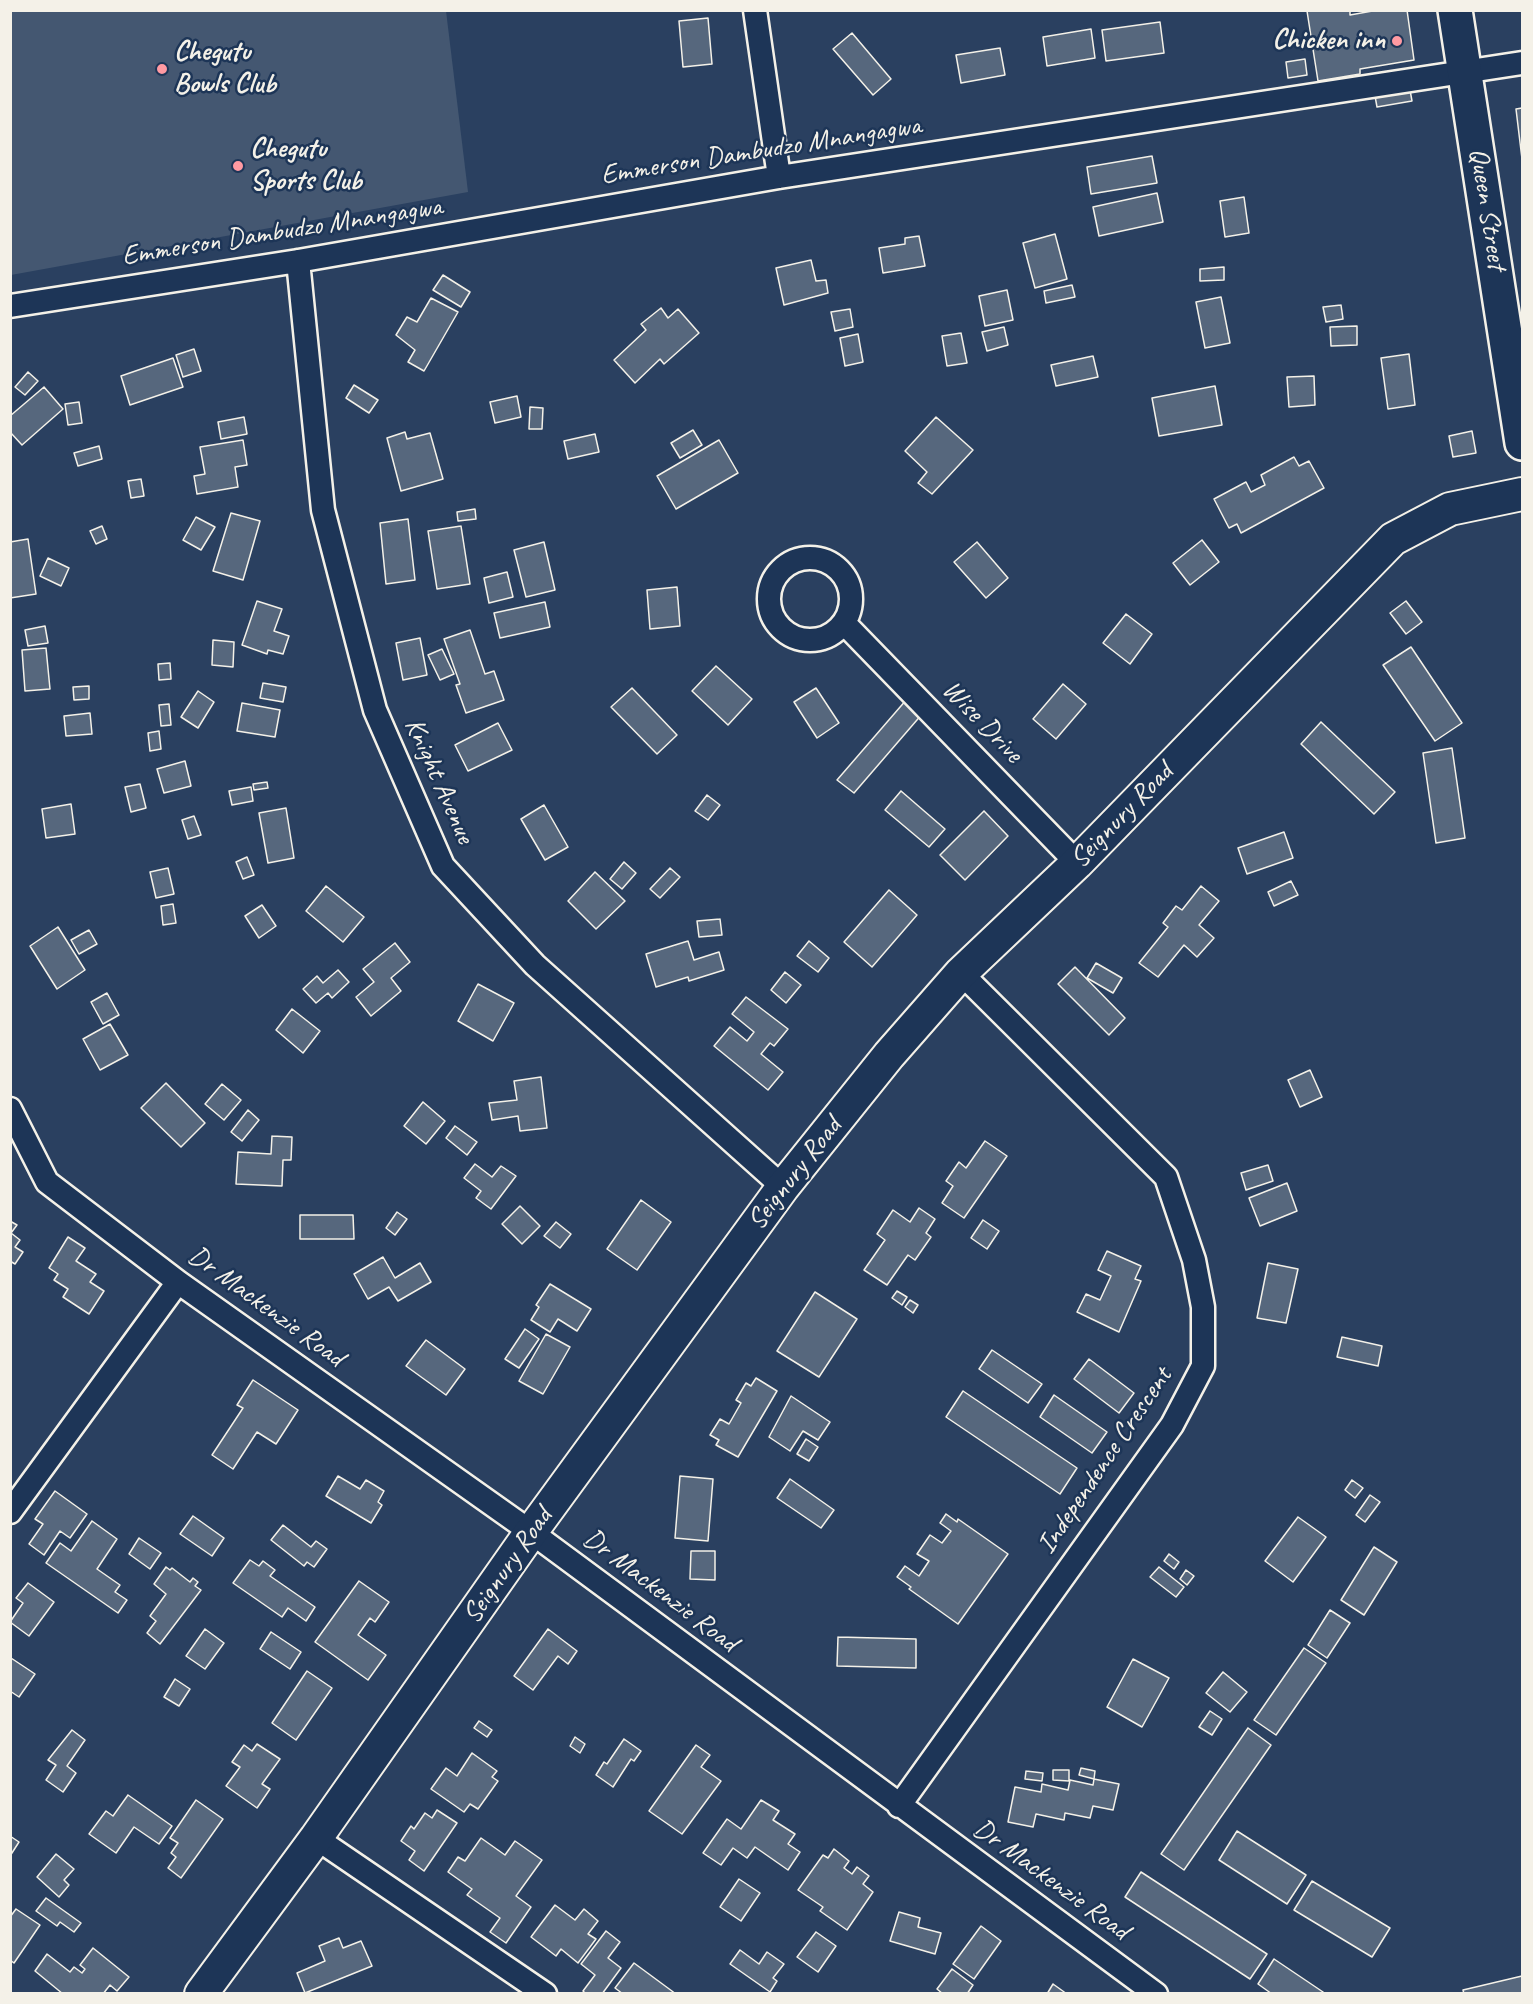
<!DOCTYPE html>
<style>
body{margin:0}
#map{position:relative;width:1533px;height:2004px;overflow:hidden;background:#2a4060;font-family:Caveat,sans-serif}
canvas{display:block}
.frame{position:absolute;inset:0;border:12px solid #f4f1e8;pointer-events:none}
</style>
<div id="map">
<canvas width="1533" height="2004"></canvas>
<div class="frame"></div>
</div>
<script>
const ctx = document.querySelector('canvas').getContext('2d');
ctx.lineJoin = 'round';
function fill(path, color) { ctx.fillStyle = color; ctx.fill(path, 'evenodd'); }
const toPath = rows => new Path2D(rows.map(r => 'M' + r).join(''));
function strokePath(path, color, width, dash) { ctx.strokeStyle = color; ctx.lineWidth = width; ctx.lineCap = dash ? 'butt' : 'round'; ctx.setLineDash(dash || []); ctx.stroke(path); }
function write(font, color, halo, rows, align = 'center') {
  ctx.font = font + ' Caveat,sans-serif'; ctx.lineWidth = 5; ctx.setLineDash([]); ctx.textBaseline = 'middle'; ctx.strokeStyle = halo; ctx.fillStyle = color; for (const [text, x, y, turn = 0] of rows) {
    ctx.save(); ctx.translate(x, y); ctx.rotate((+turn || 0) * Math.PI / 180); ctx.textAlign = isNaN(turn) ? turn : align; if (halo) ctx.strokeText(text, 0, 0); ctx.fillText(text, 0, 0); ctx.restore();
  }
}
fill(toPath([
 [11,10,446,11,468,192,11,275]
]), '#445771');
const building = toPath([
 [1350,10,1350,15,1378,10,1407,10,1414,60,1360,69,1360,74,1318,81,1307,11,1350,10],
 [708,18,712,64,683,67,679,21,708,18],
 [1160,22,1164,53,1106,61,1102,30,1160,22],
 [1091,29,1095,58,1047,66,1043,37,1091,29],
 [852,33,891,79,873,95,833,49,852,33],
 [1000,48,1005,75,961,83,956,55,1000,48],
 [1305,59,1307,75,1288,78,1286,62,1305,59],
 [1410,90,1412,101,1377,107,1375,96,1410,90],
 [1522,108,1522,159,1516,109,1522,108],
 [1152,156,1157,183,1091,194,1087,167,1152,156],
 [1157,193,1163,222,1099,236,1093,207,1157,193],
 [1244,197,1249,233,1225,237,1220,201,1244,197],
 [1055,234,1067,279,1035,288,1023,243,1055,234],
 [919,236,925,266,883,273,879,248,905,244,905,238,919,236],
 [811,260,816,281,826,280,828,293,784,305,776,268,811,260],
 [1224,267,1224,280,1200,281,1200,269,1224,267],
 [443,275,470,292,461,307,433,290,443,275],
 [1072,285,1075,297,1046,303,1044,291,1072,285],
 [1007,290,1013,320,985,326,979,296,1007,290],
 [1221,297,1230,343,1205,348,1196,302,1221,297],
 [431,298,458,312,424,371,408,362,415,350,396,335,407,317,417,322,431,298],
 [1341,305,1343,319,1326,322,1323,307,1341,305],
 [661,308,668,318,678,309,699,333,664,364,660,359,635,383,614,360,646,330,641,324,661,308],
 [850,309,853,327,835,331,831,312,850,309],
 [1357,326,1357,345,1331,346,1330,327,1357,326],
 [1004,327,1008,345,987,351,982,332,1004,327],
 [961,333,967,363,947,366,942,336,961,333],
 [858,334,863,362,845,366,840,338,858,334],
 [194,349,201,371,183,377,176,355,194,349],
 [1409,354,1415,405,1388,409,1381,358,1409,354],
 [1093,356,1098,377,1056,386,1051,365,1093,356],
 [173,358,183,387,130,405,121,376,173,358],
 [28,372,38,381,25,395,15,387,28,372],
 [1314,376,1315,405,1289,407,1287,377,1314,376],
 [354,385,378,400,369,413,346,398,354,385],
 [1215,386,1222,425,1159,436,1152,398,1215,386],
 [44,387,63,409,22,445,10,432,10,416,44,387],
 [517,396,521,417,495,423,490,402,517,396],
 [79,402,82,423,68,425,65,404,79,402],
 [530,407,543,408,542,429,529,429,530,407],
 [244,417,247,434,221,439,218,422,244,417],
 [936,417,973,450,932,494,918,483,927,472,905,451,936,417],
 [693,430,702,445,680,458,671,443,693,430],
 [1472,431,1476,453,1453,457,1449,436,1472,431],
 [405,432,407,439,430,433,443,479,401,491,387,438,405,432],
 [595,434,599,452,568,459,564,441,595,434],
 [243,440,247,465,235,467,238,487,197,494,194,476,205,474,200,447,243,440],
 [719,440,738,473,676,509,657,476,719,440],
 [99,446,102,459,78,466,74,453,99,446],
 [1294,457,1299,466,1309,461,1324,488,1241,533,1237,524,1229,528,1214,499,1246,482,1251,492,1265,485,1261,475,1294,457],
 [141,479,144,496,131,498,128,481,141,479],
 [475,509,476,519,458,521,457,512,475,509],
 [231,513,260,521,243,580,213,571,231,513],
 [196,517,215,527,201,550,183,540,196,517],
 [408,519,415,580,386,584,380,523,408,519],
 [102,526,107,539,96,544,90,531,102,526],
 [461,526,470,584,437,589,428,531,461,526],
 [28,539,36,594,10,598,10,542,28,539],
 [1202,540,1219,562,1190,585,1173,563,1202,540],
 [544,542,555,590,526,597,514,550,544,542],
 [977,542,1008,578,986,598,954,562,977,542],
 [48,558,69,568,61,586,40,576,48,558],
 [507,572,513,597,489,603,484,578,507,572],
 [677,587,680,626,650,629,647,590,677,587],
 [257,601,282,609,274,631,289,636,283,654,268,650,267,654,242,645,257,601],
 [1406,601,1422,622,1406,634,1390,613,1406,601],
 [545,602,550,627,500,638,494,613,545,602],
 [1126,614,1152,634,1130,664,1103,643,1126,614],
 [45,626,48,643,28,646,25,630,45,626],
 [470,630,485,674,494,671,504,700,466,713,456,685,460,684,444,639,470,630],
 [420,638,427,675,403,680,396,643,420,638],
 [213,640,234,642,233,667,212,665,213,640],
 [1411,647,1462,723,1435,741,1383,665,1411,647],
 [46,648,50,689,25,691,22,650,46,648],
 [442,649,454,674,440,680,428,655,442,649],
 [170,663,171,679,159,680,158,664,170,663],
 [716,666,752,699,728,725,692,691,716,666],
 [263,683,286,687,283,702,260,698,263,683],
 [1063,684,1086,704,1056,739,1033,719,1063,684],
 [89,686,89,699,74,700,73,687,89,686],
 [632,688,677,735,657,754,611,707,632,688],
 [816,688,839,723,817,738,794,702,816,688],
 [198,691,214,702,198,728,181,717,198,691],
 [907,699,923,713,854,793,837,780,907,699],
 [242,703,280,710,275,737,237,731,242,703],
 [169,704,171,725,161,726,159,705,169,704],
 [90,713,92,734,66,736,64,716,90,713],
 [1321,722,1395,792,1374,814,1301,744,1321,722],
 [498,723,512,750,468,771,455,745,498,723],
 [159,731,161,749,150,751,148,733,159,731],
 [1452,748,1465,838,1436,843,1423,753,1452,748],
 [185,761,191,786,164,793,157,769,185,761],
 [267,782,268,788,254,790,253,784,267,782],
 [140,784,146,808,131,812,125,787,140,784],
 [251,787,253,801,232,805,229,791,251,787],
 [901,791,945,829,929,847,885,810,901,791],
 [707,795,720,805,708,820,695,811,707,795],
 [71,804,75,834,46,838,42,809,71,804],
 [544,805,568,847,545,860,521,819,544,805],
 [286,808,294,858,268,863,259,813,286,808],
 [984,811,1008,836,965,880,940,855,984,811],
 [194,816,201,835,188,839,182,820,194,816],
 [1284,832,1293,858,1247,874,1238,848,1284,832],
 [247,857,254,875,243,879,236,862,247,857],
 [624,862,636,873,622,889,610,879,624,862],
 [168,868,174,894,156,898,150,872,168,868],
 [670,868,680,877,660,898,650,889,670,868],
 [595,872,625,901,596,929,568,901,595,872],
 [1291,881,1298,895,1274,906,1268,892,1291,881],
 [326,886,364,917,343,942,306,911,326,886],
 [1201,886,1219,901,1199,925,1214,938,1197,957,1184,945,1158,977,1139,963,1168,927,1163,923,1176,906,1182,910,1201,886],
 [889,890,917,915,872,967,844,942,889,890],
 [173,904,176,923,163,925,161,906,173,904],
 [262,905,276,926,259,938,245,916,262,905],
 [720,919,722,935,699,937,697,921,720,919],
 [58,927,85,970,57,989,30,946,58,927],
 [89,930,97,944,79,954,71,940,89,930],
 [688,941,694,960,719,952,724,970,689,981,688,977,656,987,646,954,688,941],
 [809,941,829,958,818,972,797,956,809,941],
 [395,943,410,962,391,978,401,991,371,1016,356,997,374,982,363,969,395,943],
 [1096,963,1122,978,1113,993,1087,978,1096,963],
 [1075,967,1125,1018,1109,1035,1058,984,1075,967],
 [338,970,349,982,332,998,328,993,316,1003,303,989,317,976,323,983,338,970],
 [785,972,801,985,786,1003,771,990,785,972],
 [478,984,514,1003,493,1041,458,1021,478,984],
 [107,993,119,1015,103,1024,91,1002,107,993],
 [746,997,788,1029,774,1046,770,1043,761,1054,783,1072,768,1090,714,1046,730,1027,747,1041,754,1032,732,1014,746,997],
 [292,1009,320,1031,303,1053,276,1030,292,1009],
 [110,1024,128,1055,100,1070,83,1039,110,1024],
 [1310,1070,1322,1097,1300,1107,1288,1080,1310,1070],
 [541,1077,547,1128,520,1131,518,1116,492,1120,489,1103,517,1100,514,1081,541,1077],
 [166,1083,205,1123,181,1147,141,1108,166,1083],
 [222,1084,241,1100,224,1120,205,1104,222,1084],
 [423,1102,445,1121,426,1144,404,1126,423,1102],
 [248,1110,259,1120,242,1141,231,1132,248,1110],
 [455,1126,477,1142,467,1155,446,1138,455,1126],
 [272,1136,292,1137,291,1160,283,1160,282,1186,236,1184,238,1152,271,1154,272,1136],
 [985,1141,1007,1156,964,1218,942,1203,953,1186,946,1181,959,1162,966,1168,985,1141],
 [475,1164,492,1177,501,1166,516,1176,491,1209,476,1198,481,1191,464,1178,475,1164],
 [1268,1165,1273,1181,1246,1190,1241,1173,1268,1165],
 [1287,1183,1297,1211,1260,1226,1249,1198,1287,1183],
 [641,1200,671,1222,637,1270,607,1249,641,1200],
 [520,1206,540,1226,522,1244,502,1224,520,1206],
 [919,1208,935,1219,926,1233,931,1237,915,1260,908,1255,887,1285,864,1270,885,1240,877,1234,893,1210,910,1222,919,1208],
 [397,1212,407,1219,395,1235,386,1228,397,1212],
 [300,1215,353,1215,354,1239,300,1239,300,1215],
 [983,1220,999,1231,987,1249,971,1238,983,1220],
 [10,1221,17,1225,11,1233,20,1240,15,1247,23,1252,15,1264,10,1261,10,1221],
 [556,1222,571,1234,560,1248,544,1236,556,1222],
 [68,1237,85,1248,76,1261,96,1274,90,1282,104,1291,89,1314,63,1297,68,1289,54,1280,58,1274,49,1268,68,1237],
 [1107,1251,1141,1266,1135,1279,1141,1281,1119,1332,1077,1312,1086,1294,1100,1300,1111,1276,1098,1270,1107,1251],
 [383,1257,395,1278,420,1263,431,1282,398,1301,389,1287,368,1299,354,1274,383,1257],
 [1268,1263,1298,1269,1286,1323,1257,1318,1268,1263],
 [550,1284,591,1309,577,1331,558,1319,550,1332,531,1320,539,1307,536,1305,550,1284],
 [897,1291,907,1297,902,1305,892,1298,897,1291],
 [815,1292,857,1319,819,1377,777,1351,815,1292],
 [910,1300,918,1305,913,1313,905,1307,910,1300],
 [525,1329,539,1339,519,1368,505,1359,525,1329],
 [546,1334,570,1347,543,1394,519,1381,546,1334],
 [1342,1337,1382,1346,1378,1366,1337,1357,1342,1337],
 [426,1340,465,1369,446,1395,406,1366,426,1340],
 [992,1350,1042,1384,1028,1403,979,1369,992,1350],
 [1089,1359,1134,1393,1119,1413,1074,1379,1089,1359],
 [756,1378,777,1391,738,1457,716,1445,719,1440,710,1435,720,1419,729,1424,741,1403,736,1400,746,1383,751,1386,756,1378],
 [253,1380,298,1410,276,1444,257,1432,233,1469,212,1455,243,1408,237,1405,253,1380],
 [963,1391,1077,1468,1060,1494,946,1417,963,1391],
 [1054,1395,1107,1432,1092,1453,1040,1417,1054,1395],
 [791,1396,830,1422,818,1440,803,1431,790,1451,769,1437,791,1396],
 [806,1439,818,1447,809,1461,797,1454,806,1439],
 [338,1476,360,1489,366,1480,384,1491,378,1502,382,1505,371,1523,326,1496,338,1476],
 [680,1476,713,1479,708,1541,675,1538,680,1476],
 [790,1479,834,1510,821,1528,777,1498,790,1479],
 [1352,1480,1363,1488,1355,1498,1345,1490,1352,1480],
 [55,1491,87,1514,70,1538,60,1531,44,1555,29,1544,43,1524,35,1519,55,1491],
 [1370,1495,1380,1502,1365,1522,1356,1515,1370,1495],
 [946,1514,957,1522,958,1519,1008,1554,958,1624,909,1589,911,1587,897,1577,905,1566,919,1576,929,1561,917,1554,930,1535,942,1543,951,1531,940,1523,946,1514],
 [193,1516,224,1538,212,1556,180,1534,193,1516],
 [1298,1517,1326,1537,1293,1582,1265,1561,1298,1517],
 [92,1521,117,1539,97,1569,120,1585,115,1592,127,1600,118,1613,46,1563,60,1543,71,1551,92,1521],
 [283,1525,311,1547,316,1541,327,1549,314,1567,307,1562,304,1566,271,1540,283,1525],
 [139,1538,161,1553,150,1569,129,1554,139,1538],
 [1374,1547,1397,1562,1364,1615,1341,1600,1374,1547],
 [691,1551,715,1551,715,1580,690,1579,691,1551],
 [1169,1554,1179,1562,1174,1569,1164,1561,1169,1554],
 [250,1560,259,1566,263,1561,275,1570,270,1576,315,1607,306,1621,288,1608,282,1617,233,1583,250,1560],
 [166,1567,170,1570,172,1568,190,1582,193,1578,198,1582,195,1586,201,1590,160,1644,147,1633,156,1621,150,1616,166,1594,154,1584,166,1567],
 [1159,1567,1184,1587,1176,1597,1150,1577,1159,1567],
 [1186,1570,1194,1576,1187,1585,1180,1579,1186,1570],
 [359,1581,389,1602,375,1622,370,1618,358,1635,386,1655,368,1680,315,1642,359,1581],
 [28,1583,54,1602,29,1636,10,1622,23,1603,16,1598,28,1583],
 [1330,1610,1350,1623,1327,1658,1308,1645,1330,1610],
 [205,1629,224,1643,205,1669,186,1656,205,1629],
 [548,1629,577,1651,568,1664,558,1656,533,1690,514,1676,548,1629],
 [271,1632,301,1652,290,1669,260,1649,271,1632],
 [838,1637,916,1639,916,1668,837,1666,838,1637],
 [1304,1648,1326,1663,1276,1735,1254,1720,1304,1648],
 [11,1658,35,1674,19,1697,10,1691,11,1658],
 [1133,1659,1169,1678,1142,1727,1107,1707,1133,1659],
 [307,1671,332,1688,296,1740,272,1723,307,1671],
 [1223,1672,1247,1692,1230,1712,1206,1693,1223,1672],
 [175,1679,190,1689,179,1706,164,1697,175,1679],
 [1210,1711,1222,1719,1212,1735,1199,1727,1210,1711],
 [479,1721,492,1730,487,1737,474,1728,479,1721],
 [1248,1728,1271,1745,1184,1870,1161,1854,1248,1728],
 [72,1730,85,1740,67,1766,76,1773,63,1792,46,1780,56,1765,48,1760,72,1730],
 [575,1737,585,1744,580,1753,570,1746,575,1737],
 [624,1739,641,1751,634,1761,631,1759,613,1787,596,1775,604,1762,607,1764,624,1739],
 [257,1744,280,1759,262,1784,270,1789,257,1808,226,1786,240,1767,232,1762,244,1745,252,1751,257,1744],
 [696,1745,710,1755,701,1767,721,1781,682,1834,649,1811,696,1745],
 [472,1753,497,1771,492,1777,498,1781,478,1809,470,1804,464,1812,431,1789,446,1768,457,1776,472,1753],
 [1081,1768,1095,1771,1094,1779,1079,1775,1081,1768],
 [1053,1770,1069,1770,1069,1781,1053,1780,1053,1770],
 [1026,1771,1043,1773,1042,1781,1025,1779,1026,1771],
 [1094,1779,1119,1784,1113,1810,1093,1806,1090,1818,1065,1813,1064,1820,1036,1814,1033,1827,1008,1822,1015,1787,1041,1792,1042,1784,1068,1790,1070,1780,1093,1785,1094,1779],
 [128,1795,172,1826,159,1844,134,1827,116,1853,89,1834,106,1811,113,1816,128,1795],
 [196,1800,223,1819,181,1878,168,1868,176,1857,171,1853,178,1843,170,1838,196,1800],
 [761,1800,779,1811,773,1820,795,1834,788,1844,800,1852,788,1870,755,1847,747,1858,733,1848,721,1865,703,1853,727,1819,741,1829,761,1800],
 [437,1810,457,1823,424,1871,409,1860,415,1851,401,1841,411,1826,414,1829,425,1813,432,1818,437,1810],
 [1237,1831,1306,1875,1287,1904,1219,1860,1237,1831],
 [10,1836,19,1842,10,1856,10,1836],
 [481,1838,505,1855,515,1841,542,1860,516,1896,531,1907,506,1943,490,1932,500,1918,467,1895,472,1889,448,1872,458,1857,465,1861,481,1838],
 [834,1849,849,1861,844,1868,852,1874,857,1867,869,1876,863,1884,873,1892,847,1930,820,1911,823,1907,798,1890,823,1855,828,1858,834,1849],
 [56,1854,74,1869,64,1880,69,1885,59,1897,37,1877,56,1854],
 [1141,1872,1267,1954,1250,1979,1125,1897,1141,1872],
 [739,1879,760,1893,741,1921,720,1907,739,1879],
 [1312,1881,1390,1928,1372,1957,1294,1910,1312,1881],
 [46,1898,81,1923,74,1932,60,1922,57,1926,36,1911,46,1898],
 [555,1905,575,1920,584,1909,598,1921,588,1934,596,1939,578,1963,561,1949,556,1956,531,1937,555,1905],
 [16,1909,40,1925,14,1963,10,1960,10,1917,16,1909],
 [899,1912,920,1918,918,1927,941,1933,935,1954,890,1941,899,1912],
 [981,1926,1001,1941,974,1979,953,1964,981,1926],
 [606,1931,620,1942,608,1958,621,1968,602,1994,586,1994,583,1991,595,1975,581,1964,606,1931],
 [816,1932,836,1946,818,1972,797,1957,816,1932],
 [339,1938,343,1948,361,1941,372,1966,305,1993,297,1973,325,1961,319,1946,339,1938],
 [93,1948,129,1977,117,1991,110,1985,103,1994,63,1994,35,1971,47,1954,70,1972,74,1967,82,1973,85,1969,80,1965,93,1948],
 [740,1950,759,1964,767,1952,784,1964,773,1978,777,1981,770,1992,730,1964,740,1950],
 [1274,1959,1326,1994,1272,1994,1258,1984,1274,1959],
 [634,1963,676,1994,623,1994,615,1988,634,1963],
 [952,1969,973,1985,967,1994,943,1994,937,1989,952,1969],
 [1522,1976,1522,1994,1464,1994,1463,1990,1522,1976],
 [1053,1984,1067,1994,1047,1994,1053,1984]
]);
fill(building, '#56677d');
strokePath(building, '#f4f1e8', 1.5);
const minor = toPath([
 [755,10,779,177],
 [298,261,323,510,375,710,443,866,535,965,783,1187],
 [10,306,298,261,779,177,1522,63],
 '769 599a41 41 0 1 1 82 0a41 41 0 1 1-82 0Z',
 [844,623,1077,863],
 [10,1109,47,1182,178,1282,531,1532,1156,1994],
 [10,1512,178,1282],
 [899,1806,1172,1425,1203,1366,1203,1307,1194,1260,1166,1177,961,973],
 [316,1838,545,1994]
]);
const secondary = toPath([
 [201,1994,316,1838,531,1532,783,1187,889,1055,961,973,1077,863,1393,539,1450,509,1522,494]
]);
const trunk = toPath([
 [1455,10,1522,443]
]);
strokePath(minor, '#f4f1e8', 27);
strokePath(secondary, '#f4f1e8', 36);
strokePath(trunk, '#f4f1e8', 38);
strokePath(minor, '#1d3557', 22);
strokePath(secondary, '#1d3557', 32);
strokePath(trunk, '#1d3557', 33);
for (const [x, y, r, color] of [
 [1397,41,6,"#ff9aa2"],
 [162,69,6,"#ff9aa2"],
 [238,166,6,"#ff9aa2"]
]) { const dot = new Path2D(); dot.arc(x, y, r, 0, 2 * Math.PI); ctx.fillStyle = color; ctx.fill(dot); strokePath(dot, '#1d3557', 2); }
write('bold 28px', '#f4f1e8', '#1d3557', [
 ["Chicken inn",1385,41,"right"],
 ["Chegutu",174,53],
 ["Bowls Club",174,85],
 ["Chegutu",250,150],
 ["Sports Club",250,182]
], 'left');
write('28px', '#f4f1e8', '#1d3557', [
 ["Emmerson Dambudzo Mnangagwa",761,151,-9],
 ["Queen Street",1487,209,81],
 ["Emmerson Dambudzo Mnangagwa",282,232,-9],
 ["Wise Drive",982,722,46],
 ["Knight Avenue",439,781,66],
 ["Seignury Road",1122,816,-46],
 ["Seignury Road",795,1174,-52],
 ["Dr Mackenzie Road",266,1307,36],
 ["Independence Crescent",1105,1461,-56],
 ["Seignury Road",508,1566,-55],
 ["Dr Mackenzie Road",660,1591,37],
 ["Dr Mackenzie Road",1051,1880,36]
]);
</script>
